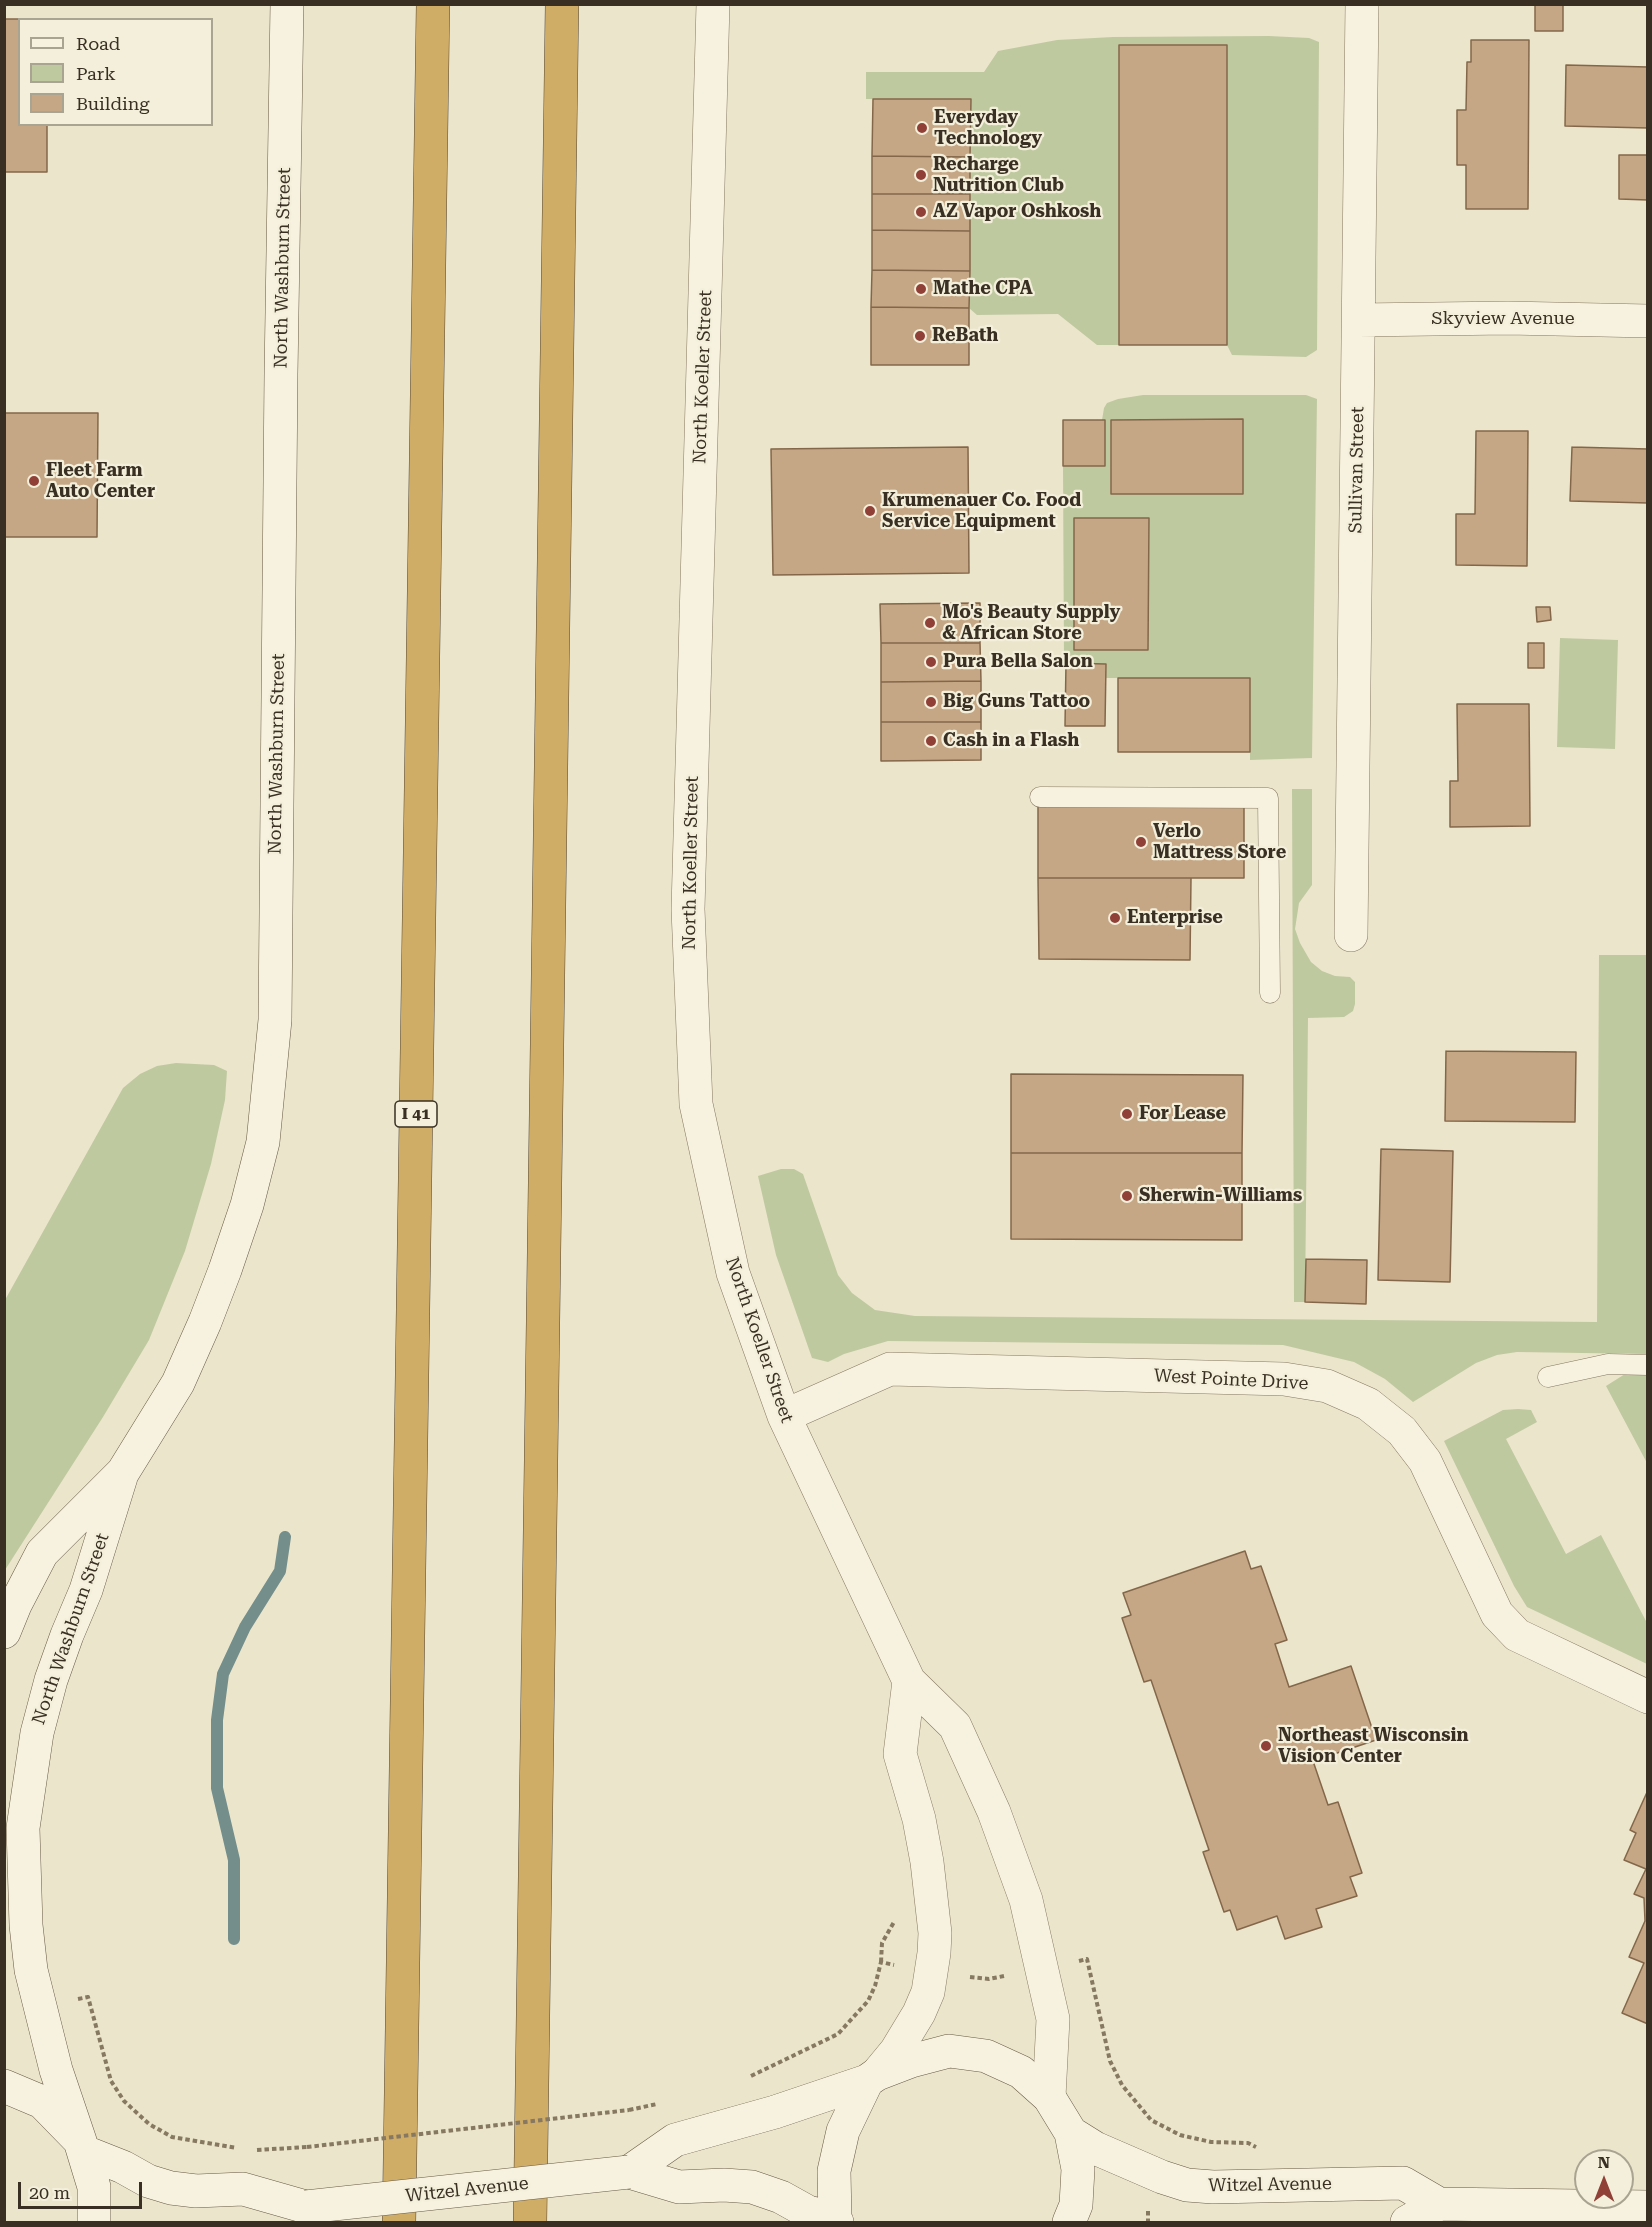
<!DOCTYPE html>
<style>
body{margin:0}
#map{position:relative;width:1652px;height:2227px;overflow:hidden;background:#ebe5cc;font-family:"Roboto Serif",serif}
canvas{display:block}
.frame{position:absolute;inset:0;border:6px solid #393023;pointer-events:none}
.legend{position:absolute;left:18px;top:18px;width:195px;height:108px;box-sizing:border-box;background:#f3efdb;border:2px solid #a9a391;margin:0;padding:8px 10px;list-style:none;font-size:18px;color:#393023}
.legend li{display:flex;align-items:center;gap:12px;height:30px}
.legend b{width:30px;border:2px solid #a9a391}
.north{position:absolute;left:1574px;top:2149px;width:60px;height:60px;box-sizing:border-box;background:#f3efdb;border:2px solid #a9a391;border-radius:50%;rotate:0deg;font-size:16px;font-weight:700;line-height:24px;text-align:center;color:#393023}
.north::after{content:'';display:block;margin:auto;width:21px;height:27px;background:#904037;clip-path:polygon(50% 0,100% 100%,50% 72%,0 100%)}
.scale{position:absolute;left:18px;top:2182px;width:124px;height:27px;box-sizing:border-box;border:3px solid #393023;border-top:0;padding-left:8px;font-size:18px;line-height:21px;white-space:nowrap;color:#393023;-webkit-text-stroke:4px #f3efdb;paint-order:stroke}
</style>
<div id="map">
<canvas width="1652" height="2227"></canvas>
<div class="frame"></div>
<ul class="legend">
<li><b style="height:8px;background:#f6f2df"></b>Road</li>
<li><b style="height:16px;background:#bfc9a0"></b>Park</li>
<li><b style="height:16px;background:#c5a786"></b>Building</li>
</ul>
<div class="north">N</div>
<div class="scale">20 m</div>
</div>
<script>
const ctx = document.querySelector('canvas').getContext('2d');
ctx.lineJoin = 'round';
function fill(path, color) { ctx.fillStyle = color; ctx.fill(path, 'evenodd'); }
const toPath = rows => new Path2D(rows.map(r => 'M' + r).join(''));
function strokePath(path, color, width, dash) { ctx.strokeStyle = color; ctx.lineWidth = width; ctx.lineCap = dash ? 'butt' : 'round'; ctx.setLineDash(dash || []); ctx.stroke(path); }
function write(font, color, halo, rows, align = 'center') {
  ctx.font = font + ' "Roboto Serif",serif'; ctx.lineWidth = 4.5; ctx.setLineDash([]); ctx.textBaseline = 'middle'; ctx.strokeStyle = halo; ctx.fillStyle = color; for (const [text, x, y, turn = 0] of rows) {
    ctx.save(); ctx.translate(x, y); ctx.rotate((+turn || 0) * Math.PI / 180); ctx.textAlign = isNaN(turn) ? turn : align; if (halo) ctx.strokeText(text, 0, 0); ctx.fillText(text, 0, 0); ctx.restore();
  }
}
fill(toPath([
 [1269,36,1309,38,1319,42,1317,350,1306,357,1232,355,1227,345,1227,45,1119,45,1119,345,1097,345,1058,314,977,315,969,308,971,100,866,99,866,72,984,72,998,51,1057,40,1113,37],
 [1143,395,1306,395,1317,399,1312,758,1250,760,1250,678,1105,678,1106,664,1064,663,1063,466,1105,466,1105,421,1102,420,1104,408,1107,403,1118,399],
 [1560,638,1618,640,1615,749,1557,747],
 [1292,789,1312,789,1312,885,1299,903,1295,929,1300,943,1311,962,1322,971,1335,976,1350,977,1355,982,1355,1004,1353,1011,1344,1017,1308,1018,1305,1302,1294,1302],
 [1599,955,1647,955,1647,1354,1517,1352,1497,1355,1476,1363,1413,1402,1385,1379,1354,1362,1283,1345,888,1341,844,1354,828,1362,812,1358,776,1255,758,1176,781,1169,794,1169,803,1174,838,1275,852,1293,875,1310,915,1316,1597,1322],
 [176,1063,214,1065,227,1071,225,1100,211,1164,185,1251,149,1340,103,1417,5,1570,5,1300,123,1088,140,1074,157,1066],
 [1625,1374,1647,1375,1647,1463,1606,1386],
 [1518,1409,1531,1410,1537,1422,1506,1439,1566,1554,1601,1535,1647,1623,1647,1664,1527,1607,1514,1586,1444,1441,1503,1410]
]), '#bfc9a0');
strokePath(toPath([
 [234,1939,234,1860,217,1788,217,1720,223,1674,245,1627,280,1571,285,1537]
]), '#738e8b', 12);
const building = toPath([
 [1535,4,1563,5,1563,31,1535,31,1535,4],
 [4,19,48,19,20,20,20,124,47,124,47,172,4,172,4,19],
 [1471,40,1529,40,1528,209,1466,209,1466,165,1457,165,1457,110,1466,110,1467,62,1471,62,1471,40],
 [1119,45,1227,45,1227,345,1119,345,1119,45],
 [1566,65,1648,67,1648,128,1565,126,1566,65],
 [873,99,971,99,970,157,872,156,873,99],
 [1619,155,1648,155,1648,200,1619,199,1619,155],
 [872,156,970,157,970,194,872,194,872,156],
 [872,194,970,194,970,231,872,230,872,194],
 [872,230,970,231,970,271,872,270,872,230],
 [872,270,970,271,969,308,871,307,872,270],
 [871,307,969,308,969,365,871,365,871,307],
 [4,413,98,413,97,537,4,537,4,413],
 [1243,419,1243,494,1111,494,1111,420,1243,419],
 [1063,420,1105,420,1105,466,1063,466,1063,420],
 [1476,431,1528,431,1527,566,1456,565,1456,514,1475,514,1476,431],
 [968,447,969,573,773,575,771,449,968,447],
 [1572,447,1648,449,1648,503,1570,501,1572,447],
 [1074,518,1149,518,1148,650,1074,650,1074,518],
 [980,603,980,643,881,643,880,604,980,603],
 [1536,607,1550,607,1551,620,1537,622,1536,607],
 [881,643,980,643,981,681,881,682,881,643],
 [1528,643,1544,643,1544,668,1528,668,1528,643],
 [1066,663,1106,664,1105,726,1065,726,1066,663],
 [1118,678,1250,678,1250,752,1118,752,1118,678],
 [981,681,981,722,881,722,881,682,981,681],
 [1457,704,1529,704,1530,826,1450,827,1450,781,1458,781,1457,704],
 [881,722,981,722,981,760,881,761,881,722],
 [1038,806,1244,806,1244,878,1038,878,1038,806],
 [1038,878,1191,878,1190,960,1039,959,1038,878],
 [1446,1051,1576,1052,1575,1122,1445,1121,1446,1051],
 [1011,1074,1243,1075,1242,1153,1011,1153,1011,1074],
 [1381,1149,1453,1151,1450,1282,1378,1280,1381,1149],
 [1011,1153,1242,1153,1242,1240,1011,1239,1011,1153],
 [1306,1259,1367,1260,1366,1304,1305,1302,1306,1259],
 [1245,1551,1251,1569,1261,1566,1287,1640,1275,1644,1289,1687,1351,1666,1376,1740,1313,1761,1328,1805,1338,1802,1362,1873,1350,1877,1357,1896,1316,1909,1322,1927,1285,1939,1277,1916,1237,1930,1230,1910,1224,1912,1203,1852,1209,1850,1151,1680,1144,1682,1122,1618,1131,1615,1123,1593,1245,1551],
 [1648,1790,1648,2024,1622,2013,1644,1963,1629,1957,1645,1921,1644,1898,1634,1894,1646,1869,1624,1860,1636,1833,1630,1830,1648,1790]
]);
fill(building, '#c5a786');
strokePath(building, '#846749', 1.5);
const lane = toPath([
 [1040,797,1268,798,1270,993],
 [1548,1377,1608,1364,1648,1365]
]);
const street = toPath([
 [713,4,688,909,696,1104,733,1273,784,1416,909,1681,955,1726,994,1812,1026,1900,1053,2019,1049,2097],
 [1359,320,1508,318,1648,321],
 [1351,935,1362,4],
 [784,1416,890,1369,1284,1379,1327,1386,1368,1404,1402,1431,1425,1461,1497,1614,1517,1635,1648,1697],
 [877,2074,896,2051,919,2013,928,1992,934,1953,935,1933,927,1862,919,1819,900,1754,909,1681]
]);
const secondary = toPath([
 [4,1632,15,1605,42,1553,123,1472,178,1383,205,1322,225,1270,247,1205,263,1142,275,1020,281,374,287,4],
 [4,2086,42,2102,80,2141,94,2187,94,2222],
 [1071,2133,1095,2148,1162,2177,1187,2185,1213,2187,1403,2183,1439,2204,1648,2207],
 [80,2141,56,2070,31,1970,26,1925,23,1828,37,1733,51,1680,67,1635,86,1590,121,1477],
 [85,2152,123,2167,148,2181,171,2188,196,2191,243,2189,306,2207],
 [629,2172,675,2140,775,2112,867,2081],
 [629,2172,679,2187,724,2185,752,2187,781,2197,808,2212,835,2219],
 [837,2222,835,2219,834,2171,843,2131,867,2081,877,2074,911,2061,949,2051,986,2056,1021,2072,1049,2097,1071,2133,1078,2169,1076,2205,1069,2222],
 [1407,2222,1439,2204]
]);
const highway = toPath([
 [399,2222,433,4],
 [530,2222,562,4]
]);
strokePath(lane, '#877961', 21);
strokePath(street, '#877961', 34);
strokePath(secondary, '#695b44', 34);
strokePath(highway, '#554835', 34);
strokePath(toPath([
 [1079,1961,1087,1959,1110,2061,1122,2085,1151,2120,1180,2135,1211,2142,1248,2143,1256,2147],
 [881,1962,882,1943,894,1922],
 [970,1977,989,1979,1004,1976],
 [78,1999,88,1997,111,2081,124,2101,149,2124,172,2137,237,2148],
 [751,2076,838,2034,868,2001,875,1986,881,1962,894,1965],
 [629,2110,657,2104],
 [257,2150,307,2147],
 [1148,2211,1148,2222]
]), '#877961', 4, [4.5, 3]);
strokePath(lane, '#f6f2df', 20);
strokePath(street, '#f6f2df', 33);
strokePath(secondary, '#f6f2df', 33);
strokePath(highway, '#d0ad67', 33);
const secondaryBridge = toPath([
 [306,2207,629,2172]
]);
strokePath(secondaryBridge, '#695b44', 34, []);
strokePath(toPath([
 [307,2147,629,2110]
]), '#877961', 4, [4.5, 3]);
strokePath(secondaryBridge, '#f6f2df', 33);
for (const [x, y, r, color] of [
 [922,128,6,"#904037"],
 [921,175,6,"#904037"],
 [921,212,6,"#904037"],
 [921,289,6,"#904037"],
 [920,336,6,"#904037"],
 [34,481,6,"#904037"],
 [870,511,6,"#904037"],
 [930,623,6,"#904037"],
 [931,662,6,"#904037"],
 [931,702,6,"#904037"],
 [931,741,6,"#904037"],
 [1141,842,6,"#904037"],
 [1115,918,6,"#904037"],
 [1127,1114,6,"#904037"],
 [1127,1196,6,"#904037"],
 [1266,1746,6,"#904037"]
]) { const dot = new Path2D(); dot.arc(x, y, r, 0, 2 * Math.PI); ctx.fillStyle = color; ctx.fill(dot); strokePath(dot, '#f3efdb', 2); }
for (const [x, y, w] of [
 [416,1114,42]
]) { const box = new Path2D(); box.roundRect(x - w / 2, y - 13, w, 26, 4.5); ctx.fillStyle = '#f3efdb'; ctx.fill(box); strokePath(box, '#393023', 1.5); }
write('bold 16px', '#393023', null, [
 ["I 41",416,1114]
]);
write('bold 18px', '#393023', '#f3efdb', [
 ["Everyday",934,118],
 ["Technology",934,139],
 ["Recharge",933,165],
 ["Nutrition Club",933,186],
 ["AZ Vapor Oshkosh",933,212],
 ["Mathe CPA",933,289],
 ["ReBath",932,336],
 ["Fleet Farm",46,471],
 ["Auto Center",46,492],
 ["Krumenauer Co. Food",882,501],
 ["Service Equipment",882,522],
 ["Mo's Beauty Supply",942,613],
 ["& African Store",942,634],
 ["Pura Bella Salon",943,662],
 ["Big Guns Tattoo",943,702],
 ["Cash in a Flash",943,741],
 ["Verlo",1153,832],
 ["Mattress Store",1153,853],
 ["Enterprise",1127,918],
 ["For Lease",1139,1114],
 ["Sherwin-Williams",1139,1196],
 ["Northeast Wisconsin",1278,1736],
 ["Vision Center",1278,1757]
], 'left');
write('18px', '#393023', '#f3efdb', [
 ["North Washburn Street",283,268,-89],
 ["Skyview Avenue",1503,319],
 ["North Koeller Street",703,377,-88],
 ["Sullivan Street",1357,470,-89],
 ["North Washburn Street",277,754,-89],
 ["North Koeller Street",691,863,-89],
 ["North Koeller Street",759,1340,71],
 ["West Pointe Drive",1231,1380,3],
 ["North Washburn Street",71,1629,-71],
 ["Witzel Avenue",1270,2185,-1],
 ["Witzel Avenue",467,2190,-6]
]);
</script>
